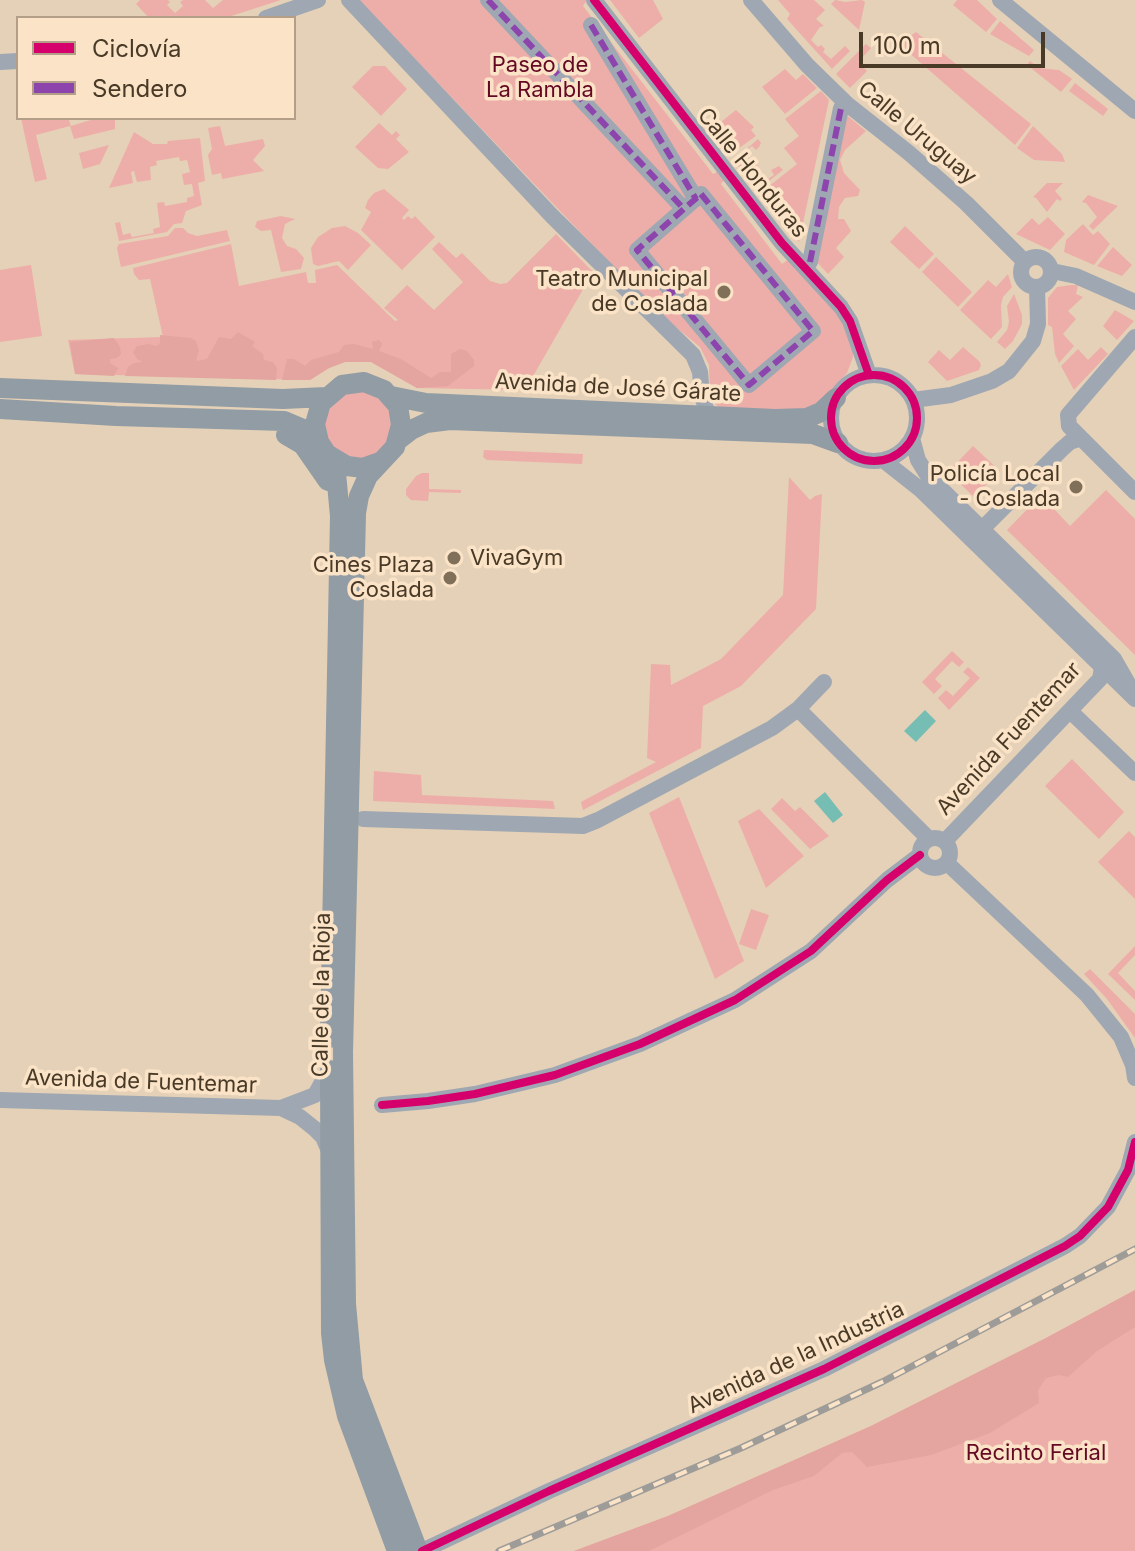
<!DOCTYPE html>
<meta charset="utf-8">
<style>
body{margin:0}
#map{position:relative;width:1135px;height:1551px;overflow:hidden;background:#e5d1b7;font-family:Inter,sans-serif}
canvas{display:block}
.legend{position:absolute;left:16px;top:16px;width:280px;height:104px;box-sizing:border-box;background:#fae3c7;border:2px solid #b39f87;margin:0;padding:10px 14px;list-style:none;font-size:24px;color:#493a27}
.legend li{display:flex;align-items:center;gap:16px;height:40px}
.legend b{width:40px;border:2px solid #b39f87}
.scale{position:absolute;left:859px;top:32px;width:186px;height:36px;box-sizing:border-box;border:4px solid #493a27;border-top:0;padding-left:10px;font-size:24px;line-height:28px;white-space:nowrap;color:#493a27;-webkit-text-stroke:6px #fae3c7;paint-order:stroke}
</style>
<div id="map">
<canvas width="1135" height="1551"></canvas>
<ul class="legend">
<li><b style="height:10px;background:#d6006c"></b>Ciclovía</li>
<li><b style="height:10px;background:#8e44ad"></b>Sendero</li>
</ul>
<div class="scale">100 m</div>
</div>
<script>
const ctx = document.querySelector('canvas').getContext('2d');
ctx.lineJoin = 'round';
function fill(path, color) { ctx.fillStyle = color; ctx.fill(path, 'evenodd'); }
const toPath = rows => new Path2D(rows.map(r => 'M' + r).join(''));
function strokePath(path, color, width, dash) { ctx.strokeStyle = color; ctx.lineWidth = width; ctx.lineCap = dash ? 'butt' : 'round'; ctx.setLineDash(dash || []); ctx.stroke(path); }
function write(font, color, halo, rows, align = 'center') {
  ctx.font = font + ' Inter,sans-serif'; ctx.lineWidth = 7; ctx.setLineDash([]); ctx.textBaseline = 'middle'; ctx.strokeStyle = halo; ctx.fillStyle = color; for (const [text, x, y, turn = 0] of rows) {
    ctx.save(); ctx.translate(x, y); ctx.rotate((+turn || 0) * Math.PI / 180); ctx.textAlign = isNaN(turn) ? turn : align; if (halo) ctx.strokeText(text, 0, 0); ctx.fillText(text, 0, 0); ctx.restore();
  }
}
fill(toPath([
 [140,0,168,0,170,2,167,5,175,13,183,6,180,2,183,0,205,0,213,8,223,0,281,0,225,18,149,18,136,4],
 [359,0,587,0,583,6,713,174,719,171,725,179,721,184,782,264,789,259,831,299,853,344,853,357,847,373,821,401,800,411,723,409,716,405,710,396,709,365,700,347,665,318,579,231],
 [610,0,653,0,663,19,639,38],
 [778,0,814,0,825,10,816,19,824,26,820,27,811,40,818,47,821,45,825,49,823,52,831,59,845,46,850,51,832,69,787,19,790,14],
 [835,0,845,2,862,0,865,2,859,30,831,4],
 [957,0,977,0,997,19,986,32,953,5],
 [1000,21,1034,50,1029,56,990,34],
 [916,32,1031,124,1015,145,899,44],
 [866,44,871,48,858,62,867,71,850,88,836,74],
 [1030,61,1039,68,1059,70,1072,79,1061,92,1027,65],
 [373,66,385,66,407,89,381,116,352,87],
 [785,69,796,80,803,74,817,88,785,114,762,87],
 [1075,83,1108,109,1103,116,1069,91],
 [821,91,829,100,799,242,759,194,797,164,784,148,799,136,785,119],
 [736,110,754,127,751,130,756,136,735,151,716,126],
 [844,113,866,131,845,150,840,160,844,173,860,190,858,196,845,198,839,207,838,219,844,219,851,231,836,248,844,257,828,274,814,259],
 [21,118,68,118,71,126,94,119,115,118,115,129,74,139,70,126,36,135,47,179,35,182],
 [379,123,392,135,396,131,400,135,396,139,409,152,388,169,378,168,355,147],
 [220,126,225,146,263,139,265,146,253,160,264,171,222,179,221,173,212,175,208,155,212,149,208,128],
 [1033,126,1062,154,1065,162,1034,160,1017,148],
 [134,132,153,144,167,144,168,141,200,138,205,181,198,183,202,205,186,211,182,223,174,224,167,232,119,241,115,223,120,222,123,235,130,233,132,237,154,233,153,229,160,227,157,203,164,202,165,206,187,202,187,198,194,196,192,184,184,185,182,174,190,172,187,160,180,161,179,157,156,161,157,165,150,167,151,180,137,182,134,171,131,172,133,183,109,188],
 [758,139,761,143,759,147,756,150,752,146,743,153,750,162,753,160,761,170,758,173,765,181,774,175,771,170,779,166,783,170,756,191,734,160],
 [109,145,100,164,83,169,79,153],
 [1047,183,1063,183,1055,191,1062,199,1060,201,1057,199,1047,212,1036,198,1033,197],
 [384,189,409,210,402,218,404,220,408,216,412,219,415,216,435,237,402,270,361,230,371,212,365,208,368,200,374,193],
 [1088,195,1118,206,1093,230,1089,226,1097,217,1086,203,1082,202],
 [281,216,295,219,285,224,282,238,287,246,296,249,304,258,301,269,281,272,271,230,261,231,255,227,257,221],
 [1048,217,1065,234,1050,250,1016,234,1032,218,1039,225],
 [1083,224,1093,235,1098,231,1110,244,1094,265,1064,252,1066,240],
 [345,226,358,233,371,245,348,270,339,261,318,266,313,264,311,248,318,237,332,228],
 [905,226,934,254,919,269,890,242],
 [175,228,183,228,188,233,197,236,227,230,230,241,121,267,117,248,119,244,168,236],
 [556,234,593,272,525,390,417,388,371,362,345,362,329,368,310,380,75,374,68,340,163,337,150,279,139,280,134,274,133,268,231,244,239,286,306,272,308,283,316,283,315,270,337,265,395,321,398,320,384,308,407,285,434,310,463,282,432,249,439,242,456,258,462,253,490,281,500,284,507,283],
 [1113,247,1132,265,1122,276,1097,266],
 [936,257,972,292,958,307,922,272],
 [31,265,42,336,0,342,0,270],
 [1008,274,1012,287,1003,297,1001,305,1002,327,991,339,960,310,988,280,996,287],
 [1071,285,1078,285,1076,294,1083,297,1068,311,1076,319,1063,334,1074,346,1059,363,1055,354,1052,327,1048,325,1048,298,1057,287],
 [1014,294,1022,315,1022,324,1013,341,1005,349,997,342,1007,330,1009,322,1007,306],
 [1115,310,1134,321,1117,340,1103,326],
 [963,347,979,361,981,365,979,370,947,381,928,362,939,350,950,360],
 [1101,347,1108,354,1074,390,1061,366,1078,349,1088,360],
 '324 425a34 34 0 1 1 68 0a34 34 0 1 1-68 0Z',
 [973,446,1000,471,974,497,948,472],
 [484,450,583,454,582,464,487,460,483,457],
 [422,473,429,473,429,489,461,490,461,493,429,492,428,501,411,500,406,495,406,489,416,476],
 [789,477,810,500,815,496,822,494,816,609,741,686,703,706,701,748,583,810,581,802,656,762,647,758,651,664,670,665,671,685,706,667,721,659,783,595],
 [1106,490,1135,519,1135,655,1007,530,1041,495,1070,526],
 [952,651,964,662,959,667,952,661,935,679,942,686,934,694,922,682],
 [968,667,980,678,949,710,938,698,946,690,953,696,970,678,963,672],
 [1072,759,1124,812,1099,839,1045,786],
 [374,771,421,775,422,795,553,801,555,809,373,801],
 [679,797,744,961,715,979,649,813],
 [782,798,795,811,800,807,829,836,810,849,771,809],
 [759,809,804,856,766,888,738,821],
 [1129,831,1135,837,1135,899,1098,862],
 [751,909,769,915,756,950,739,944],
 [1135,946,1135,955,1118,973,1135,991,1135,1000,1108,974],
 [1090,969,1135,1014,1135,1038,1107,999,1084,974],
 [1135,1290,1135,1551,574,1551,668,1516,871,1426,1046,1338]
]), '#edaea9');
fill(toPath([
 [238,332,255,342,252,346,263,354,264,360,273,362,277,368,276,380,125,376,128,367,134,363,143,362,137,359,133,352,137,346,149,344,157,346,160,343,160,335,191,338,196,341,199,350,196,361,207,359,219,337,231,339],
 [114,338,120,347,121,354,117,358,110,359,110,363,118,368,114,376,75,374,70,342],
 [379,340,382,344,379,351,401,359,431,378,440,372,451,372,451,354,460,349,467,351,474,360,474,366,448,386,417,388,371,362,345,362,329,368,310,380,282,380,287,359,294,359,305,366,311,360,339,352,344,345,354,344,373,349,372,342],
 [1135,1290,1135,1327,1097,1351,1068,1377,1059,1375,1046,1378,1038,1390,1039,1403,990,1433,931,1455,867,1467,852,1452,842,1453,814,1476,773,1490,649,1551,574,1551,668,1516,871,1426,1046,1338]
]), '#e4a49f');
fill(toPath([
 [925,710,936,721,916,742,904,731],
 [825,792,843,815,833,823,814,801]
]), '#76bdb3');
strokePath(toPath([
 [349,0,552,216,693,355,700,372,702,396,708,415],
 [488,0,684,209],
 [594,0,782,243,841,307,850,321,869,375],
 [751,0,807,65,847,104,909,153,966,203,1025,262],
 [1000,0,1135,111],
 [266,18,318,0],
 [591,25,696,199],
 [0,62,18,61],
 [701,194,813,331,749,385,637,250,701,194],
 '1021 272a15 15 0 1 1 30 0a15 15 0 1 1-30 0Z',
 [810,262,841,108],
 [1052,271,1076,276,1135,302],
 [1135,337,1068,415,1069,426,1135,492],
 '831 418a43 43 0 1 1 86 0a43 43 0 1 1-86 0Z',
 [913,400,951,395,992,381,1009,371,1033,341,1038,324,1037,287],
 [912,438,918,460,928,476,1114,659,1129,685],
 [883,460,921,490,1135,699],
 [982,529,1062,449,1070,442,1081,438],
 [798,709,929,839],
 [1070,711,1135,773],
 [363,819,583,826,598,820,772,728,798,709,824,682],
 '920 853a15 15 0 1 1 30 0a15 15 0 1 1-30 0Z',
 [945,841,1100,679,1102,667],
 [947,863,1087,995,1121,1037,1133,1065,1135,1078],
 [0,1100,281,1108,315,1095,329,1070],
 [382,1105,428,1101,475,1094,555,1075,640,1044,735,1000,811,951,887,880,920,855],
 [281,1108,300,1117,315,1129,323,1137,329,1151],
 [422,1551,549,1491,824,1369,1065,1246,1080,1236,1108,1207,1128,1170,1135,1142]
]), '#9fa8b2', 16);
strokePath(toPath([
 [0,388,283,399,326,397],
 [391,396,426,403,775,419,807,418,821,412,836,398],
 [0,409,116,416,284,421,303,429,319,442],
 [286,435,303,445,328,481],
 [398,440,411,430,426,423,450,420,813,434,838,443],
 [327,454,336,473,340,516,330,1038],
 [380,462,363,468,347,466,327,454,319,442,315,424,321,403,342,385,364,382,384,390,398,406,401,425,395,447,368,476,359,496,356,513,343,1052,346,1304,353,1380,418,1551],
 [330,1070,331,1333,334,1360,347,1416,397,1551]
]), '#919ca5', 20);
const rail = toPath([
 [499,1551,741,1448,882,1382,1135,1249]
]);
strokePath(rail, '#9e9c99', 7);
strokePath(rail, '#fae3c7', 4, [12]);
strokePath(toPath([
 [488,0,684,209],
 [591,25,696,199],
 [701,194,813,331,749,385,637,250,701,194],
 [810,262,841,108]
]), '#8e44ad', 6, [12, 6]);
strokePath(toPath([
 [594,0,782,243,841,307,850,321,869,375],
 '831 418a43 43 0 1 1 86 0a43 43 0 1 1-86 0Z',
 [382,1105,428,1101,475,1094,555,1075,640,1044,735,1000,811,951,887,880,920,855],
 [422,1551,549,1491,824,1369,1065,1246,1080,1236,1108,1207,1128,1170,1135,1142]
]), '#d6006c', 8);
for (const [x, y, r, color] of [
 [724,292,8,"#806f59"],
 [1076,487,8,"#806f59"],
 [454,558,8,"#806f59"],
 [450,578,8,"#806f59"]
]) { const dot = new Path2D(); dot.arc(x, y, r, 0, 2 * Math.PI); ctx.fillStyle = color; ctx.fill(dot); strokePath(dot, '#fae3c7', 3); }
write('22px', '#650823', '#fae3c7', [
 ["Paseo de",540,65],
 ["La Rambla",540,90],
 ["Recinto Ferial",1036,1453]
]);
write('22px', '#493a27', '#fae3c7', [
 ["Calle Uruguay",917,133,40],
 ["Calle Honduras",752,173,51],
 ["Avenida de José Gárate",618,388,3],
 ["Avenida Fuentemar",1009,739,-47],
 ["Calle de la Rioja",322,995,-89],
 ["Avenida de Fuentemar",141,1082,2],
 ["Avenida de la Industria",796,1358,-25]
]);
write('22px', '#493a27', '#fae3c7', [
 ["Teatro Municipal",708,279],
 ["de Coslada",708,304],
 ["Policía Local",1060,474],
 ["- Coslada",1060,499],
 ["VivaGym",470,558,"left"],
 ["Cines Plaza",434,565],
 ["Coslada",434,590]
], 'right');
</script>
